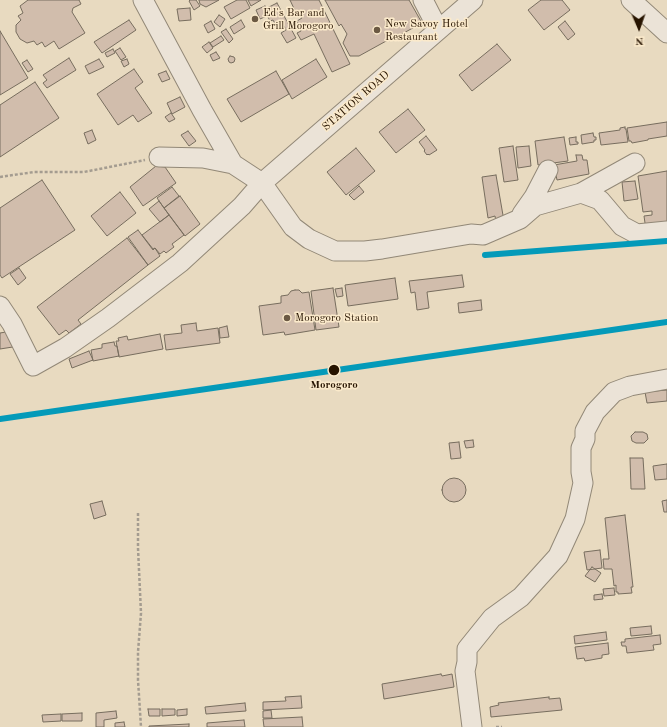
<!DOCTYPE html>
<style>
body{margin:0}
#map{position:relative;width:667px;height:727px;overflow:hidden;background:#e8dac0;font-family:"Old Standard TT",serif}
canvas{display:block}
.north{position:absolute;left:619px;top:8px;width:40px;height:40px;-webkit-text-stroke:3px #fbeacb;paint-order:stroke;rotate:178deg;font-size:11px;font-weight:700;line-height:16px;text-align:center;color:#271400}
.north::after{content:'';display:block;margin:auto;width:14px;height:18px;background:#271400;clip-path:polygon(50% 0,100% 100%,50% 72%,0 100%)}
</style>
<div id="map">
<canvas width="667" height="727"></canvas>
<div class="north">N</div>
</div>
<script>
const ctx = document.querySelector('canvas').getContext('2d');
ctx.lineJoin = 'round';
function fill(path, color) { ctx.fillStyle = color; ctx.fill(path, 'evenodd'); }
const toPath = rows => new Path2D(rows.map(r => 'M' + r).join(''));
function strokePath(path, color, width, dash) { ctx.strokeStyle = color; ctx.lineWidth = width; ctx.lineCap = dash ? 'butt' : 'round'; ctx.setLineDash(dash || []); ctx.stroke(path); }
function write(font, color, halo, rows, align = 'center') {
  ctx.font = font + ' "Old Standard TT",serif'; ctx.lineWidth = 3; ctx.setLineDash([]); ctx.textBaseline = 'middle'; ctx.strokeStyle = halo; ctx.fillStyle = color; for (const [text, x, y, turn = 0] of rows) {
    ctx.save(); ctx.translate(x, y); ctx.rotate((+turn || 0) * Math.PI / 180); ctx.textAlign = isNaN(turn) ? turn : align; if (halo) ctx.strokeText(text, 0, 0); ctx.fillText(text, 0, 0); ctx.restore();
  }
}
const building = toPath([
 [28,0,79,0,81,4,73,8,72,12,85,33,59,49,54,41,45,47,42,42,37,45,34,41,27,43,20,39,16,32,16,25,21,20,18,16,23,13,20,6,28,0],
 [190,0,196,0,200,6,194,10,189,1,190,0],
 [199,0,219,0,206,7,200,4,199,0],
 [237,0,246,0,250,8,231,19,224,7,237,0],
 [248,0,261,0,251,6,248,0],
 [290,0,319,0,350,64,332,72,314,34,301,40,297,33,301,31,297,21,302,18,300,13,297,15,290,0],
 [325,0,409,0,422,23,389,41,388,40,359,56,350,56,343,43,347,34,341,24,339,26,325,0],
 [541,0,562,0,570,10,544,30,528,10,541,0],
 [277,3,296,38,287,43,281,33,286,30,284,26,278,29,273,20,270,21,268,17,271,16,267,8,277,3],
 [265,6,269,15,260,19,256,10,265,6],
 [190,8,191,20,179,21,177,9,190,8],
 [219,15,225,19,220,27,214,22,219,15],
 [129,20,136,30,102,53,94,42,129,20],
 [241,20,245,27,234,34,230,27,241,20],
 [211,21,215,29,208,33,204,25,211,21],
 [565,21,575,34,568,40,558,27,565,21],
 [226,29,233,39,229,43,221,32,226,29],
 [0,31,28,78,0,95,0,31],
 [221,36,224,40,213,47,210,43,221,36],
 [209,42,213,48,207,53,202,47,209,42],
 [497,44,511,60,472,91,459,75,497,44],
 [120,48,126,57,121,60,115,51,120,48],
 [113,49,115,53,107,57,105,53,113,49],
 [216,52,220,58,213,61,210,55,216,52],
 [230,56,234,57,235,59,234,62,231,63,229,62,228,59,230,56],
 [69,58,76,70,47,88,43,83,47,80,43,75,69,58],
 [99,59,104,67,89,74,85,66,99,59],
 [127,59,129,64,124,67,121,61,127,59],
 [316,59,327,77,292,99,282,80,316,59],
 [27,60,33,69,28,72,22,63,27,60],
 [134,69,143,82,135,88,152,113,138,122,133,115,118,125,97,94,134,69],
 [166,71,170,79,162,82,158,74,166,71],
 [276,71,289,94,241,122,227,99,276,71],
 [35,82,59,118,0,157,0,105,35,82],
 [180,97,185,107,172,114,167,103,180,97],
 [408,109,425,130,396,153,379,132,408,109],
 [171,113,175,119,169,122,165,117,171,113],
 [667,122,667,136,648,139,648,140,632,143,631,141,629,141,627,128,667,122],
 [625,127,625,129,626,129,628,142,601,145,599,133,620,130,620,128,625,127],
 [92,130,96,140,88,144,84,133,92,130],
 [188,131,196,141,189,146,181,135,188,131],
 [593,133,594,137,596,137,596,140,594,140,594,142,582,144,581,135,593,133],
 [426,136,437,150,429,155,428,154,427,155,424,151,425,150,419,142,426,136],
 [564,137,568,161,538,165,535,141,564,137],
 [576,137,576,142,578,142,578,144,570,145,569,138,576,137],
 [513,146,518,180,504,182,499,148,513,146],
 [529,146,531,166,518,168,516,147,529,146],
 [356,148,375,171,346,195,327,172,356,148],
 [576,155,582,155,583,160,587,160,589,174,557,180,554,165,577,161,576,155],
 [156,166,165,167,176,183,143,206,130,187,156,166],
 [667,171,667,227,646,230,644,216,652,215,652,211,643,212,638,176,667,171],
 [496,175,504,221,496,222,495,216,488,218,482,177,496,175],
 [42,180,75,230,2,278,0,275,0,208,42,180],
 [635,181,638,199,624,201,622,182,635,181],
 [359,186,364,192,354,200,349,195,359,186],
 [172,187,179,196,164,208,157,198,172,187],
 [120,192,136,213,107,236,91,216,120,192],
 [180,196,200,224,185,236,164,208,180,196],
 [159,201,169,215,160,222,149,209,159,201],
 [169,215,184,235,172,244,174,247,166,253,164,251,160,254,155,248,153,249,142,235,169,215],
 [138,230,153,250,155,248,160,256,148,265,128,237,138,230],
 [127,238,148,265,78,320,81,324,69,333,66,330,59,335,37,307,127,238],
 [19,268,26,278,18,285,10,274,19,268],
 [462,275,464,287,427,292,429,308,417,310,415,292,411,293,409,281,462,275],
 [395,278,398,299,348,306,345,285,395,278],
 [333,288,339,327,316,330,311,291,333,288],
 [342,288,343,296,337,297,335,289,342,288],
 [295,290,299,290,302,293,309,292,315,330,285,335,284,332,263,335,259,306,281,303,281,296,288,295,291,291,295,290],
 [481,300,482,310,459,313,458,303,481,300],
 [196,323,197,331,218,328,220,343,166,350,164,335,182,333,181,325,196,323],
 [227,326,229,337,220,338,219,328,227,326],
 [12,331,19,346,0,349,0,333,12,331],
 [160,334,163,349,119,357,116,341,119,341,118,338,127,336,128,340,160,334],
 [114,342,115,346,117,346,119,356,93,361,91,350,102,348,102,344,114,342],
 [89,351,93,360,72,368,69,359,89,351],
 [667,390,667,401,647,403,645,392,667,390],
 [635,432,643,432,647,434,648,439,644,443,636,443,632,441,631,436,635,432],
 [473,440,474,447,466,448,464,441,473,440],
 [459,442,461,458,451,459,449,443,459,442],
 [630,458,643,458,645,489,631,489,630,458],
 [667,464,667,479,655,480,653,466,667,464],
 '442 490a12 12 0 1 1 24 0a12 12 0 1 1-24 0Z',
 [667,500,667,512,664,512,662,501,667,500],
 [102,501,106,515,94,519,90,504,102,501],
 [625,515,633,587,631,587,632,593,618,594,618,592,616,592,616,585,614,586,612,569,604,569,603,559,609,559,605,518,625,515],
 [600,550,602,568,587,570,584,552,600,550],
 [592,567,601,573,595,582,585,576,592,567],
 [614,588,615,595,604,596,603,589,614,588],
 [602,594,603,599,594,600,594,595,602,594],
 [651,626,652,634,631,636,630,628,651,626],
 [606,632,607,640,575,644,574,636,606,632],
 [660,635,661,644,653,645,654,650,627,653,626,646,622,646,621,642,625,642,625,639,660,635],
 [608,643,609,654,602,655,602,658,585,661,584,658,577,659,575,647,608,643],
 [441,674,442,676,452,674,454,687,384,699,382,684,441,674],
 [301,696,302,708,263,710,263,702,286,701,285,697,301,696],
 [549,697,549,699,560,698,562,710,491,717,490,707,499,705,498,703,549,697],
 [245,703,246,711,206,714,205,707,245,703],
 [148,709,160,709,160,716,149,716,148,709],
 [162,709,175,709,175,715,162,716,162,709],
 [187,709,187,715,177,716,177,710,187,709],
 [271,710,272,718,263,718,263,711,271,710],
 [116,711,117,718,104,720,104,727,96,727,96,713,116,711],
 [82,713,82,721,62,721,62,714,82,713],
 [61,714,61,721,43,722,42,715,61,714],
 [302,717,303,727,264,727,263,719,302,717],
 [244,720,245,727,207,727,207,723,244,720],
 [124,722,125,727,115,727,115,723,124,722],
 [189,724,189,727,149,727,149,726,189,724]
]);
fill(building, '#d1bdac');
strokePath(building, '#776d5e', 1);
const minor = toPath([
 [143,0,202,110,233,164,262,183,293,227,309,239,335,251,365,251,382,249,471,234,483,235,520,219,535,206,581,193,635,163],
 [423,0,438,29],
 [631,0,667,33],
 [159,157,203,158,233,164],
 [581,193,600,200,622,226,637,234,667,231],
 [522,214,534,197,548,170],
 [0,306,12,324,33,366,65,348,108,318,180,263,242,206,262,183,473,0],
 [472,727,465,671,467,662,467,649,492,618,521,597,558,556,575,519,583,483,581,472,581,448,585,439,585,431,595,412,614,392,630,386,667,379]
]);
strokePath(minor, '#928877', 21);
strokePath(toPath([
 [0,177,34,172,84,172,145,160],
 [138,513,138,548,141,613,138,652,138,680,141,727],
 [496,727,502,727]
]), '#a49c90', 2.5, [3, 2]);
strokePath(minor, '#ebe3d7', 19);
strokePath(toPath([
 [485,255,667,241],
 [0,419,667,322]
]), '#049ab9', 6);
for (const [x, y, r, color] of [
 [255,19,4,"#6b5943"],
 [377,30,4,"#6b5943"],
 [287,318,4,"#6b5943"],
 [334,370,6,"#271400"]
]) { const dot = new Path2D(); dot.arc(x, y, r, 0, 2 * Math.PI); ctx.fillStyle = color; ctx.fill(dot); strokePath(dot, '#fbeacb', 1.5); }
write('11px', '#271400', '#fbeacb', [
 ["Ed's Bar and",263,13],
 ["Grill Morogoro",263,26],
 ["New Savoy Hotel",385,24],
 ["Restaurant",385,37],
 ["Morogoro Station",295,318]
], 'left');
write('11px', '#271400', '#fbeacb', [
 ["STATION ROAD",356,101,-41]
]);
write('bold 11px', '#271400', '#fbeacb', [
 ["Morogoro",334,385]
]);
</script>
